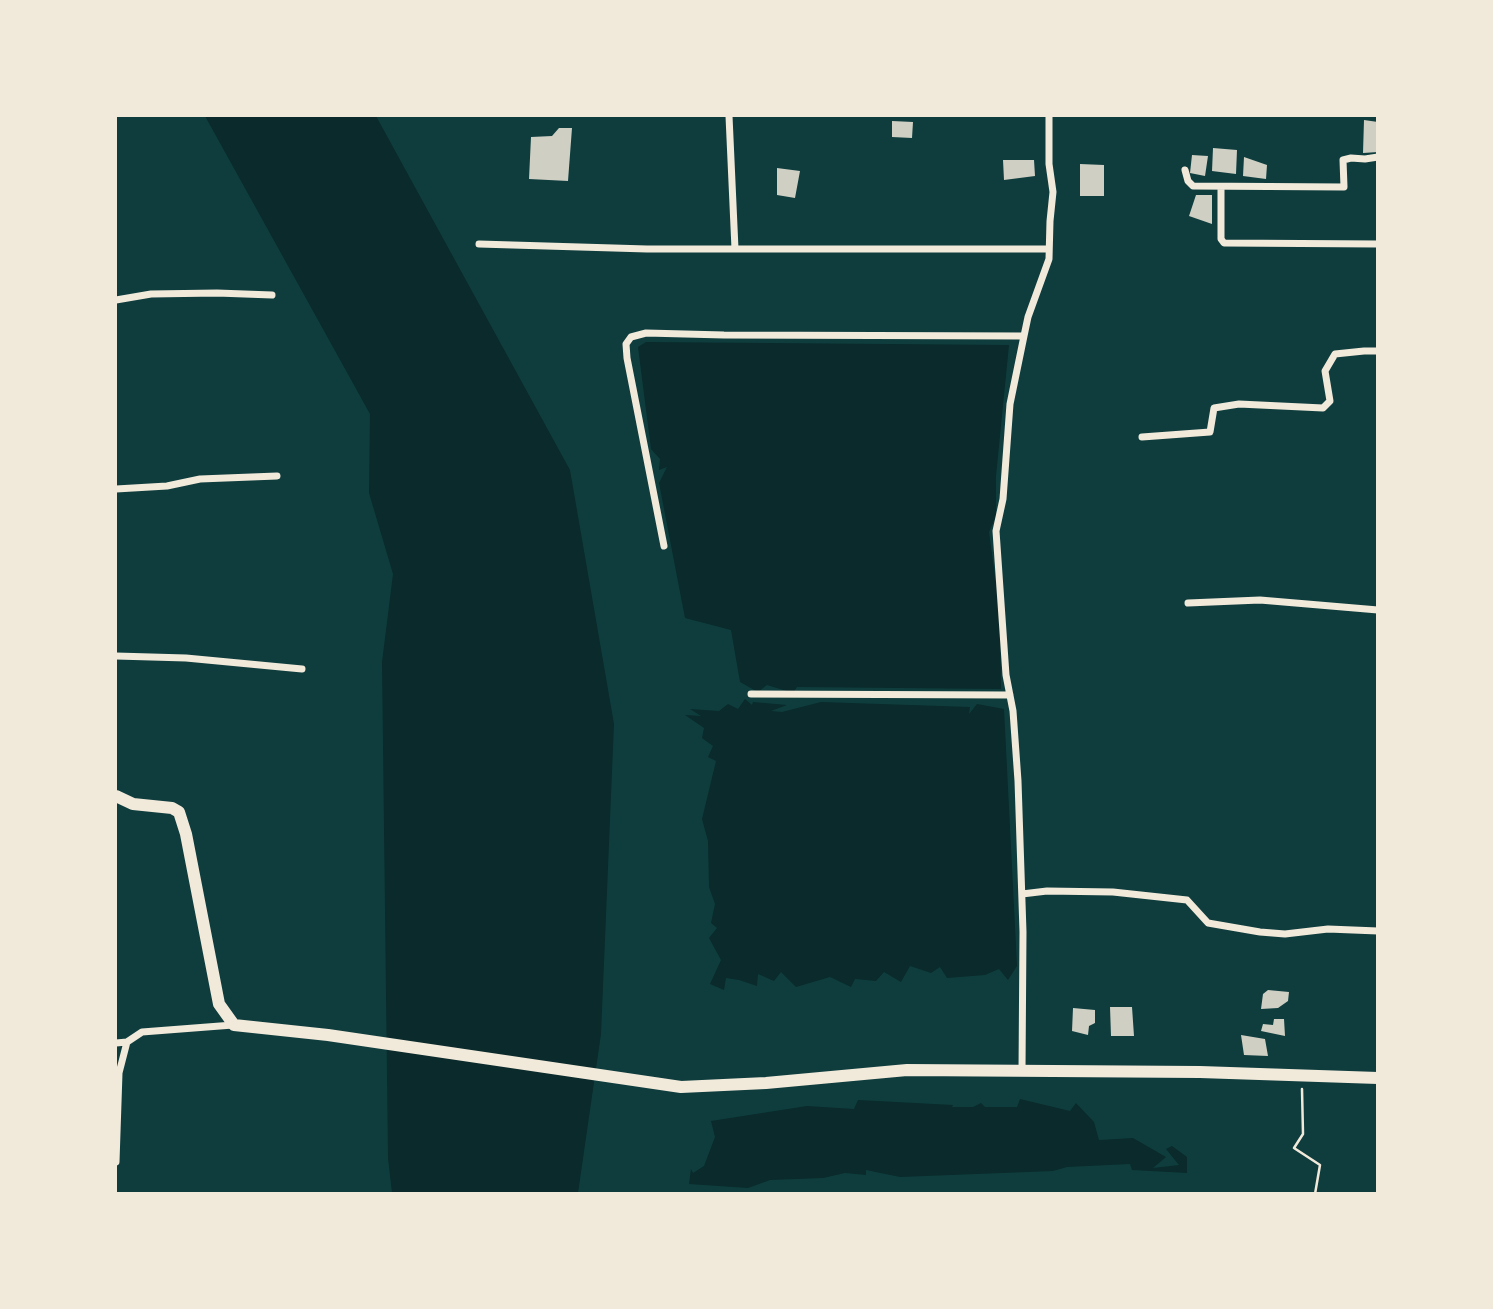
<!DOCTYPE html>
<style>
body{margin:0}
#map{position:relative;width:1493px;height:1309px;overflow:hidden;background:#0f3d3e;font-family:"Golos Text",sans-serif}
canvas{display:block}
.frame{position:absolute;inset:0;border:117px solid #f1e9da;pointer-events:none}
</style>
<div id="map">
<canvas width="1493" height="1309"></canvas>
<div class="frame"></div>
</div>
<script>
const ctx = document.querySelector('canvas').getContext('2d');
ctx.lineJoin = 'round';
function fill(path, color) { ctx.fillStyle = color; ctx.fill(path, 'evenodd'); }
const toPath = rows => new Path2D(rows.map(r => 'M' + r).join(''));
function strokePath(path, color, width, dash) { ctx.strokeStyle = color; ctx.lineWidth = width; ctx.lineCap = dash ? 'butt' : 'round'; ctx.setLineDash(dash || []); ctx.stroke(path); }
fill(toPath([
 [205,116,376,116,570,470,614,724,601,1034,578,1193,392,1193,388,1158,382,662,393,574,369,493,370,414],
 [646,342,1009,345,996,476,996,516,989,532,1000,613,1001,689,797,687,793,693,767,685,758,692,740,682,731,630,685,618,659,483,667,467,659,470,660,459,651,449,638,347],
 [745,699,752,705,753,702,787,705,771,711,782,712,821,702,970,707,969,714,977,704,1004,709,1017,966,1008,980,999,969,985,975,947,978,940,967,931,973,910,966,901,982,884,972,876,981,855,979,851,987,830,977,796,987,781,972,774,981,758,974,757,986,739,980,726,978,724,990,710,984,721,960,709,938,717,928,711,923,715,904,709,887,708,841,702,819,716,761,708,757,713,746,702,738,704,728,685,715,701,716,690,709,719,711,728,704,738,709],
 [1020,1099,1070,1111,1076,1103,1094,1122,1099,1140,1133,1138,1166,1157,1153,1168,1179,1165,1166,1149,1172,1146,1187,1157,1187,1173,1132,1170,1130,1164,1067,1167,1053,1171,900,1177,866,1170,866,1175,845,1173,823,1178,770,1180,748,1188,689,1184,691,1169,693,1173,704,1166,715,1137,711,1121,807,1106,854,1109,858,1100,953,1105,952,1107,973,1107,981,1103,985,1107,1017,1107]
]), '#0a2a2b');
fill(toPath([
 [1364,120,1378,122,1378,152,1363,153],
 [892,121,913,122,912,138,892,137],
 [559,128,572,128,568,181,529,179,531,137,552,136],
 [1213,148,1237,150,1236,174,1212,171],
 [1192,155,1208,156,1205,176,1190,173],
 [1244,157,1267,165,1266,179,1243,176],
 [1003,160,1034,160,1035,176,1004,180],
 [1080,164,1104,165,1104,196,1080,196],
 [777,168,800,171,795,198,777,195],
 [1196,195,1212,195,1212,224,1189,216],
 [1268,990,1289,992,1288,1001,1278,1008,1261,1009,1263,994],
 [1110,1007,1132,1007,1134,1036,1111,1036],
 [1073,1008,1095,1010,1095,1023,1089,1026,1088,1035,1072,1031],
 [1274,1019,1284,1019,1285,1036,1261,1031,1263,1024,1273,1025],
 [1241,1035,1265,1039,1268,1056,1244,1055]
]), '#cfcfc3');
strokePath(toPath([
 [1302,1089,1303,1134,1294,1148,1320,1165,1315,1194]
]), '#f1e9da', 2.5);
strokePath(toPath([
 [729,116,735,249],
 [1185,170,1188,181,1193,186,1344,187,1343,160,1351,158,1365,159,1378,157],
 [1221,187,1221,239,1224,243,1378,244],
 [479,244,647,249,1049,249],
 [116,300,151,294,217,293,272,295],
 [1142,437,1210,432,1214,408,1239,404,1323,408,1330,401,1325,371,1335,354,1364,351,1378,351],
 [116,489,167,486,200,479,277,476],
 [664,546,627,358,626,344,631,337,646,333,724,335,1024,336],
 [1188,603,1260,600,1378,610],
 [116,656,186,658,302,669],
 [751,694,1010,695],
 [1022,894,1047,891,1113,892,1187,900,1208,923,1260,932,1285,934,1328,929,1378,931],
 [116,1043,127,1042],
 [1022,1070,1023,932,1018,781,1013,711,1006,675,996,531,1003,499,1010,404,1024,336,1028,317,1049,259,1050,221,1053,192,1049,164,1049,116],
 [116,1162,119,1073,127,1042,142,1032,233,1025]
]), '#f1e9da', 7);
strokePath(toPath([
 [116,796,133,804,172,808,179,812,186,834,219,1004,234,1025,328,1035,681,1087,766,1083,907,1070,1200,1072,1378,1078]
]), '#f1e9da', 12);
</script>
